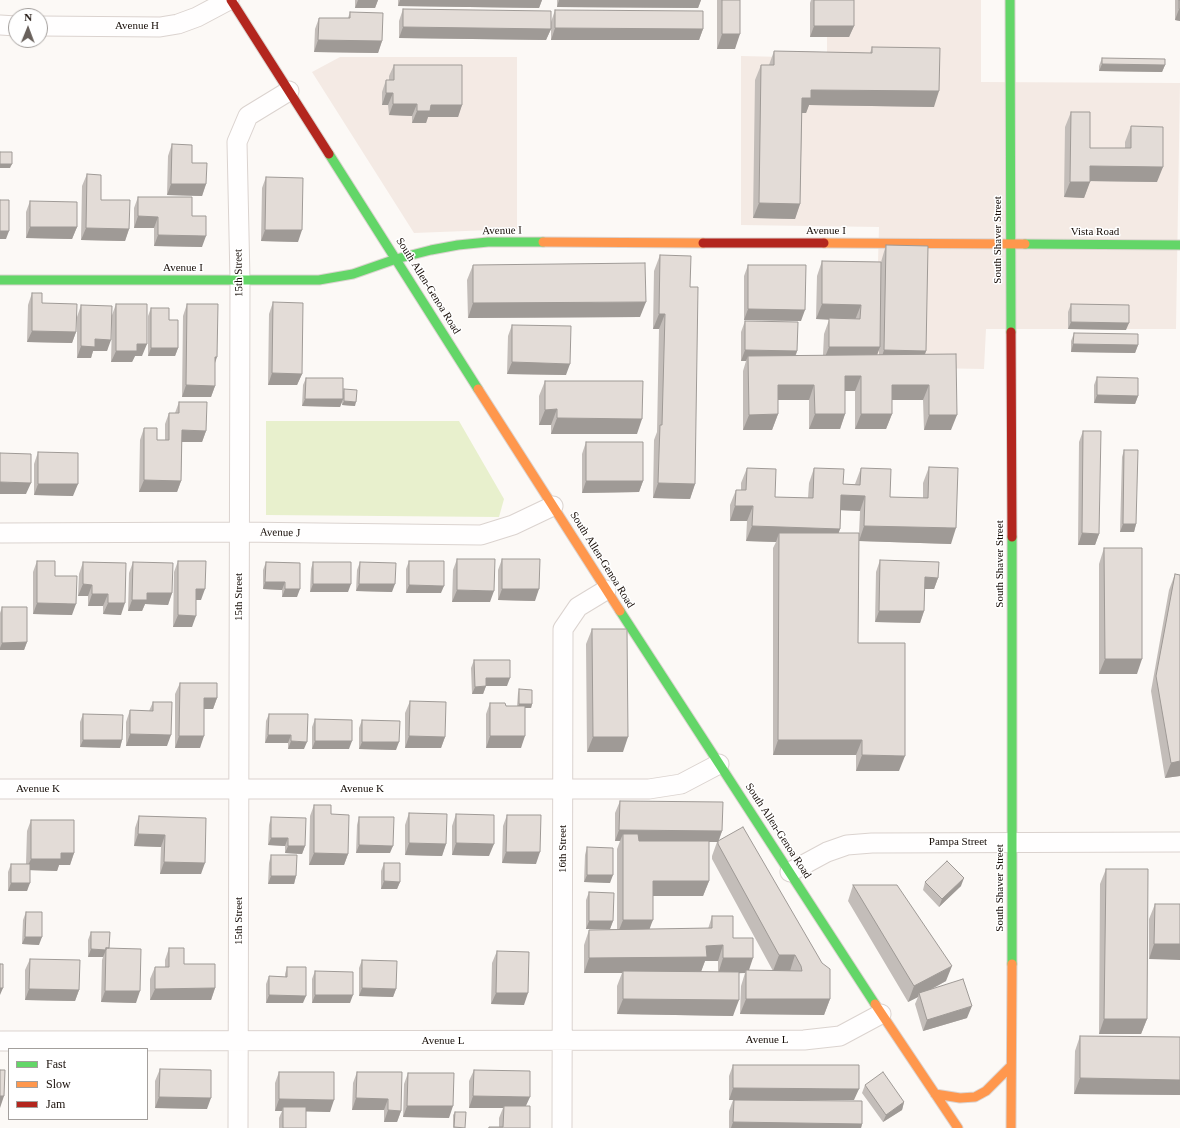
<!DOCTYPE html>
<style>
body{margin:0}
#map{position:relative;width:1180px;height:1128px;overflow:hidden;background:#fcf9f6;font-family:Georgia,serif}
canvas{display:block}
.legend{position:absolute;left:8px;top:1048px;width:140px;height:72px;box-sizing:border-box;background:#fff;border:1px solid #a39f9c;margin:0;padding:5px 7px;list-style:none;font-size:12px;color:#180e08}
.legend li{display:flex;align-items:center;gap:8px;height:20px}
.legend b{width:20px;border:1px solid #a39f9c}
.north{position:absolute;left:8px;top:8px;width:40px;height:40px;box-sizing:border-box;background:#fff;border:1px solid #a39f9c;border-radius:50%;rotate:1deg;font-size:11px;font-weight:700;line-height:16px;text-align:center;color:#180e08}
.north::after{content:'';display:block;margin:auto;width:14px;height:18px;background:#68605b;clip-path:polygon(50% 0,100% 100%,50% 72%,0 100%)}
</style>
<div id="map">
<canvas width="1180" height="1128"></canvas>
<ul class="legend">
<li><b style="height:5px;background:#63d668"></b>Fast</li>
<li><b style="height:5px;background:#ff974d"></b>Slow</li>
<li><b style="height:5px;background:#b3261e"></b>Jam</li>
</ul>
<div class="north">N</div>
</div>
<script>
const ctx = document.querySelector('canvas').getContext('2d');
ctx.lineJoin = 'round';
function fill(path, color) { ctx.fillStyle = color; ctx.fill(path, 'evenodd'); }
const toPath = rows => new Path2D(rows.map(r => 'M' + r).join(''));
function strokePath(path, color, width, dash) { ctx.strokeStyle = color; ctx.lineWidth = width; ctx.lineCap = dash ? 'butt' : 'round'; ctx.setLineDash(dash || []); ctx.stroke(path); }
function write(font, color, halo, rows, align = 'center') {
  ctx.font = font + ' Georgia,serif'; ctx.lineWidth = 3; ctx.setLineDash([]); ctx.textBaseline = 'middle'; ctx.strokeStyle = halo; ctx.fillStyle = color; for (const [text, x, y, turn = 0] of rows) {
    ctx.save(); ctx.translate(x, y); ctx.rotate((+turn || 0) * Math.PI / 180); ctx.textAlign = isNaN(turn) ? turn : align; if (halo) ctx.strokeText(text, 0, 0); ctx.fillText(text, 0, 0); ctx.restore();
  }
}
fill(toPath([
 [827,0,981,0,981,82,1180,83,1176,329,986,329,984,369,875,367,879,227,741,225,741,56,827,58],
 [340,57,517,57,517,229,414,233,312,72]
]), '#f4eae4');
fill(toPath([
 [266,421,459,421,504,499,499,517,266,515]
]), '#e8f0cd');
const street = toPath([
 [0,25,16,26],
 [40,26,160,27,178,24,197,17,229,0],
 [0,533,239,532,481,535,513,525,553,506],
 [0,789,649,789,681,784,719,764],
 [790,872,827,852,847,845,872,843,1180,842],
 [0,1041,804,1040,840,1036,881,1014],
 [238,1128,240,280,237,142,248,116,289,91],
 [562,1128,563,629,578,607,606,590]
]);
const fast = toPath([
 [1010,0,1011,332],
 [329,154,478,389],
 [1025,244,1180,245],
 [0,280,319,280,353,274,396,259,431,250,458,245,488,242,543,242],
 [620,611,875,1004],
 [1012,964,1012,537]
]);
const slow = toPath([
 [543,242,703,243],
 [824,243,1025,244],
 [478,389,620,611],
 [875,1004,958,1128],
 [935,1094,960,1098,975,1097,986,1091,1011,1066],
 [1011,1128,1012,964]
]);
const jam = toPath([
 [231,0,329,154],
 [703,243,824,243],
 [1011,332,1012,537]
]);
strokePath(street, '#dbd3cf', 21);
strokePath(fast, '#dbd3cf', 11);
strokePath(slow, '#dbd3cf', 11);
strokePath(jam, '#dbd3cf', 11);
strokePath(street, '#fffefe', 19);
strokePath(fast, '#63d668', 9);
strokePath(slow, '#ff974d', 9);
strokePath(jam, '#b3261e', 9);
fill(toPath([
 [355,0,378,0,375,8,355,8],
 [398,0,542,0,539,8,398,6],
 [557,0,701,0,698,8,557,7],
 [717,0,740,0,735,49,717,49],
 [811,0,854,0,854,26,849,37,810,37,810,3],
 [1175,0,1180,0,1180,21,1175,20],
 [403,9,551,29,546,40,399,38,399,21],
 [555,10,703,29,699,40,551,40,551,22],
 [350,12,382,41,378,53,314,52,315,29,319,18,348,18],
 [872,47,934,107,809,105,806,113,802,113,800,204,795,219,753,218,755,80,761,65,769,65,774,51,870,53],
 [1102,58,1165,65,1162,72,1099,71,1099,66],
 [394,65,462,105,458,117,428,117,426,123,412,123,412,116,389,115,388,105,382,105,382,92,386,80,389,80,389,76],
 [1071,112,1090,148,1125,148,1125,142,1131,126,1157,182,1090,181,1084,198,1064,197,1065,127],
 [172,144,192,163,206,184,202,196,167,195,168,156],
 [87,174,101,200,129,229,125,241,81,240,82,186],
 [266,177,298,242,261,241,262,188],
 [138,197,192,216,202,247,154,246,154,228,134,228,134,208],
 [30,201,77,227,72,239,26,238,26,212],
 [886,245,926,351,925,355,951,430,924,430,923,400,892,400,892,414,886,429,855,429,855,391,845,391,845,414,840,429,809,429,809,400,778,400,778,414,772,430,743,430,743,371,746,361,741,361,741,332,745,321,797,351,796,355,823,355,824,334,829,320,816,319,817,276,822,261,881,262],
 [879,349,879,355,877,355],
 [660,255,690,287,695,484,690,499,653,498,654,440,657,432,659,329,653,329,654,271],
 [473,265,640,317,468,318,467,280],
 [748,265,801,321,744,320,744,276],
 [32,293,42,303,76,332,72,343,27,342,28,305],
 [273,302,302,374,297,385,268,385,269,314],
 [116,304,142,356,135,356,132,362,111,362,112,321,107,351,93,351,91,358,77,358,77,317,81,305,112,315],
 [187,304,215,386,211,397,182,397,183,316],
 [1071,304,1126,330,1068,329,1068,312],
 [151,308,178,348,175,356,148,356,148,316],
 [512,325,566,375,507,374,508,336],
 [1074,333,1138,345,1135,353,1071,352,1071,341],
 [1097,377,1138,396,1135,404,1094,403,1094,385],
 [306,378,343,392,344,389,355,406,342,405,342,402,340,407,302,406,303,385],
 [545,381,637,434,551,434,551,425,539,425,539,396],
 [179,402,206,431,202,442,182,442,181,481,177,492,139,492,140,440,144,428,157,440,165,440,165,424,169,413,175,413],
 [1083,431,1099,534,1095,545,1078,545,1079,442],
 [586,442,643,481,639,492,582,493,582,454],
 [1124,450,1136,524,1134,532,1120,532,1122,457],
 [38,452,73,496,34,495,34,464],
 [929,467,951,544,859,541,858,643,899,771,856,771,856,755,773,755,773,548,776,542,746,541,747,521,730,521,730,505,736,490,741,490,741,483,747,468,775,497,808,498,809,483,814,468,843,484,855,484,861,468,890,497,923,498,923,483],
 [841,510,860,511,859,533,838,533,840,529],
 [1104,548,1137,674,1099,674,1099,564],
 [457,559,490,602,452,602,453,570],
 [502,559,535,601,498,600,498,570],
 [880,560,938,578,934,589,924,589,924,611,920,623,875,622,876,572],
 [37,561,55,576,72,615,33,614,33,572],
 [178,561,201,600,196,600,192,627,173,627,174,572],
 [409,561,441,593,406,593,406,569],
 [83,562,126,563,121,615,103,614,103,606,88,606,88,596,78,596,79,574],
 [133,562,172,593,168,605,145,604,142,611,128,611,129,573],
 [266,562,300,563,297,597,282,597,282,590,263,589,263,570],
 [313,562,348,592,310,592,311,569],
 [360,562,392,592,356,591,357,570],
 [1175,574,1180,776,1165,778,1151,691,1169,590],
 [2,607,27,642,24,650,0,650,0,613],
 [592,629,623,752,587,752,586,644],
 [474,660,507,686,486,686,483,694,472,694,471,668],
 [180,683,217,698,213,709,204,709,200,748,175,748,175,694],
 [519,689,532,704,531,708,525,708,521,748,486,748,486,714,490,703,506,706,517,706,518,693],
 [410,701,445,737,441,748,405,748,405,713],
 [153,702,167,746,126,746,126,722,130,710,149,711],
 [83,714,122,740,120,748,80,747,80,722],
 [269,714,304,749,288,749,288,743,265,743,266,721],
 [315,719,349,749,312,749,312,727],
 [362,720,396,750,359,749,359,728],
 [620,801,722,831,719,840,830,999,824,1015,740,1014,741,986,745,973,739,973,733,1016,617,1014,617,986,622,973,584,973,584,945,589,930,617,929,617,849,620,841,615,841,615,813],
 [709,842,717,842,712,856,712,859,773,971,790,971,749,970,733,938,712,916,708,929,650,929,653,896,703,896,709,881],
 [705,961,718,961,718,972,701,971],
 [314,805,331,814,348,854,344,865,309,865,310,816],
 [409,813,446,844,442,856,405,855,405,825],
 [456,814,489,856,452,855,452,826],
 [507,815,536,864,502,863,503,826],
 [139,816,206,818,201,874,160,874,161,847,134,846,135,828],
 [271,817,305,846,302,854,285,853,285,846,268,845,269,825],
 [359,817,390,853,356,853,357,825],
 [31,820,74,853,70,865,59,865,57,871,30,870,27,891,8,891,8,872,11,864,26,864,27,831],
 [587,847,610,883,584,882,585,855],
 [271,855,296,876,294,884,268,884,269,863],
 [384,863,400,882,397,889,381,889,381,871],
 [1106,869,1147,1019,1141,1034,1099,1034,1100,884],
 [925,882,961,886,939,907,923,890],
 [853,885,946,981,932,989,967,1018,923,1031,915,1004,918,997,908,1002,848,901],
 [589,892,613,921,610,929,586,929,586,900],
 [1155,904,1180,904,1149,959,1149,919],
 [26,912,39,945,22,944,23,920],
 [91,932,109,948,136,1003,101,1002,102,960,103,957,88,957,88,940],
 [169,948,184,964,215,988,211,1000,150,1000,150,979,155,967,165,967,165,960],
 [497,951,524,1005,491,1004,492,963],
 [30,959,79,990,75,1001,25,1000,25,970],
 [362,960,396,989,393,997,359,996,359,968],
 [287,967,303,1003,266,1003,266,984,269,976,285,977,285,974],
 [315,971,350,1003,312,1003,312,979],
 [1080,1036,1180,1037,1180,1095,1074,1094,1075,1051],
 [733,1065,854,1100,791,1100,862,1124,861,1128,729,1128,729,1111,733,1100,729,1100,729,1076],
 [160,1069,207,1109,155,1108,155,1081],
 [474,1070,526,1106,530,1128,488,1128,489,1127,499,1127,499,1118,503,1108,469,1108,469,1081],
 [279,1072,330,1112,306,1111,306,1128,279,1128,279,1118,282,1111,275,1111,275,1083],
 [357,1072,401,1111,397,1122,384,1122,384,1110,352,1110,353,1083],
 [408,1073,449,1118,403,1117,404,1084],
 [865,1085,904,1102,902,1110,883,1122,862,1093],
 [455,1112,465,1128,453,1128,453,1115]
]), '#c3bdb9');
fill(toPath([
 [358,0,378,0,375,8,355,8],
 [400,0,542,0,539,8,398,6],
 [559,0,701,0,698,8,557,7],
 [1179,9,1180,9,1180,21,1175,20],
 [814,26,854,26,849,37,810,37],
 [403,27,551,29,546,40,399,38],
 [555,28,703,29,699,40,551,40],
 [722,34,740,34,735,49,717,49],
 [318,40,382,41,378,53,314,52],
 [1102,64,1165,65,1162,72,1099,71],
 [811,90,939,91,934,107,809,105,806,113,796,113,802,98],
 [386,93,393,93,388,105,382,105],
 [393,104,417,104,412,116,389,115],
 [431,105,462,105,458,117,428,117,426,123,412,123,417,111],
 [0,164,12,164,10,168,0,168],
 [1090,166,1163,167,1157,182,1085,181],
 [1070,182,1090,182,1084,198,1064,197],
 [171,184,206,184,202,196,167,195],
 [759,203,800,204,795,219,753,218],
 [138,216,158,217,154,228,134,228],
 [30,227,77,227,72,239,26,238],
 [86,228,129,229,125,241,81,240],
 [265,230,302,230,298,242,261,241],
 [0,231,9,231,6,239,0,239],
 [158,235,206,236,202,247,154,246],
 [646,302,640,317,468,318,473,303],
 [822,304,861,305,855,320,816,319],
 [748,309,805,310,801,321,744,320],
 [659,314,665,314,659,329,653,329],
 [1071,322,1129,323,1126,330,1068,329],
 [32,331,76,332,72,343,27,342],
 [95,339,111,340,107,351,93,351,91,358,77,358,81,346],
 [137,344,147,344,142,356,135,356,132,362,111,362,116,351],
 [1073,344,1138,345,1135,353,1071,352],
 [829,347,880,347,874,363,823,362],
 [151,348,178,348,175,356,148,356],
 [745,350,797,351,793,362,748,356,746,361,741,361],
 [884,350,926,351,920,366,879,366],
 [215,357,217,357,213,369],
 [512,362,570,364,566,375,507,374],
 [272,373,302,374,297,385,268,385],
 [845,376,861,376,855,391,839,391],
 [186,385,215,386,211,397,182,397],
 [778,385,814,385,809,400,772,400],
 [892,385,929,385,923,400,886,400],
 [1097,395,1138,396,1135,404,1094,403],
 [305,399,343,399,340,407,302,406],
 [344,401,356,402,355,406,342,405],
 [557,409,551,425,539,425,545,410],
 [778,414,772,430,743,430,749,415],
 [815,414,845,414,840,429,809,429],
 [861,414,892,414,886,429,855,429],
 [929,415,957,415,951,430,924,430],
 [557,418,642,419,637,434,551,434],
 [182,430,206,431,202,442,178,442],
 [144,480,181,481,177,492,139,492],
 [586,481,643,481,639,492,582,493],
 [0,482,31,483,26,494,0,494],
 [658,483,695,484,690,499,653,498],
 [38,484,78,484,73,496,34,495],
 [841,495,865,496,860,511,836,510],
 [735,506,753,506,747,521,730,521],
 [1123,524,1136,524,1134,532,1120,532],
 [752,526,840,529,835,544,779,533,776,542,746,541],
 [864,526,956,528,951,544,859,541],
 [1082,533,1099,534,1095,545,1078,545],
 [925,577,938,578,934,589,920,589],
 [265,582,285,582,282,590,263,589],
 [83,584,92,585,88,596,78,596],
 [313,584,351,584,348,592,310,592],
 [359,584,395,584,392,592,356,591],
 [409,585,444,586,441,593,406,593],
 [196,589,205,589,201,600,192,600],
 [285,589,300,589,297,597,282,597],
 [502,589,539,589,535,601,498,600],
 [457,590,494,591,490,602,452,602],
 [147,593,172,593,168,605,145,604,142,611,128,611,132,600],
 [92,594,108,594,103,606,88,606],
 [37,603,76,604,72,615,33,614],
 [108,603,125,603,121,615,103,614],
 [879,611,924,611,920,623,875,622],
 [178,615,196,616,192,627,173,627],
 [27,642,24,650,0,650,0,648,2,643],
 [1105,659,1142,659,1137,674,1099,674],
 [486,678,510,678,507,686,483,686],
 [486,686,483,694,472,694,475,687],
 [204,698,217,698,213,709,200,709],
 [519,704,532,704,531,708,517,708],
 [130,734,171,735,167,746,126,746],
 [268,735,291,735,288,743,265,743],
 [179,736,204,736,200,748,175,748],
 [409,736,445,737,441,748,405,748],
 [490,736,525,736,521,748,486,748],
 [593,737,628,737,623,752,587,752],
 [83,740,122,740,120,748,80,747],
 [778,740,862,740,856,755,773,755],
 [291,741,307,742,304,749,288,749],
 [315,741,352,741,349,749,312,749],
 [362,742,399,742,396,750,359,749],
 [862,755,905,756,899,771,856,771],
 [1180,761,1180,776,1165,778,1171,763],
 [619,830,722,831,718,842,623,841,623,834,620,841,615,841],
 [138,834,165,835,161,847,134,846],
 [271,838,288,838,285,846,268,845],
 [409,843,446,844,442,856,405,855],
 [456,843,494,844,489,856,452,855],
 [359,845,393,846,390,853,356,853],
 [288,846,305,846,302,854,285,853],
 [506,852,540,852,536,864,502,863],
 [61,853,74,853,70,865,59,865,57,871,26,870,31,859],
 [314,853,348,854,344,865,309,865],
 [164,862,205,863,201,874,160,874],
 [587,875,613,875,610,883,584,882],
 [271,876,296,876,294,884,268,884],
 [964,878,961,886,939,907,942,899],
 [384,881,400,882,397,889,381,889],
 [653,881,709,881,703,896,647,896],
 [11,883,30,883,27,891,8,891],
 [623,920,653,920,647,935,617,935],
 [589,921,613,921,610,929,586,929],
 [25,937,42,937,39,945,22,944],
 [1154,944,1180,944,1180,960,1149,959],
 [723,945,718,961,705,961,701,972,623,971,622,973,584,973,589,958,706,946],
 [91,949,106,950,103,957,88,957],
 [779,955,795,955,790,971,773,971],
 [723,958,753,958,748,973,746,970,745,973,718,974],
 [952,966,946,981,920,995,919,993,918,997,908,1002,914,986],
 [0,988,3,988,0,995],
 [215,988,211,1000,150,1000,155,989],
 [362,988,396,989,393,997,359,996],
 [29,989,79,990,75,1001,25,1000],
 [105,991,140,991,136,1003,101,1002],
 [496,993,528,993,524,1005,491,1004],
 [269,995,306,996,303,1003,266,1003],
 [315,995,353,995,350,1003,312,1003],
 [623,999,739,1000,733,1016,617,1014],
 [746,999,830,999,824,1015,740,1014],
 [972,1006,967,1018,923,1031,927,1020],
 [1104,1019,1147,1019,1141,1034,1099,1034],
 [1080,1078,1180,1080,1180,1095,1074,1094],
 [733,1088,859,1089,854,1100,729,1100],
 [0,1096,4,1096,0,1108],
 [473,1096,530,1097,525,1108,504,1106,503,1108,469,1108],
 [159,1097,211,1098,207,1109,155,1108],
 [356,1098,388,1099,384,1110,352,1110],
 [279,1099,334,1100,330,1112,283,1111,283,1107,282,1111,275,1111],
 [904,1102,902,1110,883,1122,886,1115],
 [407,1106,453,1106,449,1118,403,1117],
 [388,1110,401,1111,397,1122,384,1122],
 [733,1122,862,1124,861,1128,731,1128]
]), '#9f9a96');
const building = toPath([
 [722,0,740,0,740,34,722,34,722,0],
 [814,0,854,0,854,26,814,26,814,0],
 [1179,0,1180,0,1180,9,1179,9,1179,0],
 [403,9,551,11,551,29,403,27,403,9],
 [555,10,703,11,703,29,555,28,555,10],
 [350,12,383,13,382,41,318,40,319,18,350,18,350,12],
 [872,47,940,48,939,91,811,90,811,98,802,98,800,204,759,203,761,65,774,65,774,51,872,53,872,47],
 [1102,58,1165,59,1165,65,1102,64,1102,58],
 [394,65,462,65,462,105,431,105,430,111,417,111,417,104,393,104,393,93,386,93,386,80,394,80,394,65],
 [1071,112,1090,112,1090,148,1131,148,1131,126,1163,127,1163,167,1090,166,1090,182,1070,182,1071,112],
 [172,144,192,145,192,163,207,163,206,184,171,184,172,144],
 [0,152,12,152,12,164,0,164,0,152],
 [87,174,101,175,101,200,130,200,129,229,86,228,87,174],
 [266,177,303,178,302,230,265,230,266,177],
 [138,197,192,197,192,216,206,216,206,236,158,235,158,217,138,216,138,197],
 [0,200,9,200,9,231,0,231,0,200],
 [30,201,77,202,77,227,30,227,30,201],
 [886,245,928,246,926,351,884,350,886,245],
 [660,255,691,256,690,287,698,287,695,484,658,483,660,425,662,425,665,314,659,314,660,255],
 [822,261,881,262,880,347,829,347,829,318,860,319,861,305,822,304,822,261],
 [645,263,646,302,473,303,473,265,645,263],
 [748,265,806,265,805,310,748,309,748,265],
 [32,293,42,293,42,303,77,304,76,332,32,331,32,293],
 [273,302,303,303,302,374,272,373,273,302],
 [116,304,147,304,147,344,137,344,137,351,116,351,116,304],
 [187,304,218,304,217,357,215,357,215,386,186,385,187,304],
 [1071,304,1129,305,1129,323,1071,322,1071,304],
 [81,305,112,306,111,340,95,339,95,347,81,346,81,305],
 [151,308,169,308,169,320,178,320,178,348,151,348,151,308],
 [745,321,798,322,797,351,745,350,745,321],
 [512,325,571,326,570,364,512,362,512,325],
 [1074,333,1138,334,1138,345,1073,344,1074,333],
 [956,354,957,415,929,415,929,385,892,385,892,414,861,414,861,376,845,376,845,414,815,414,814,385,778,385,778,414,749,415,748,356,956,354],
 [1097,377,1138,378,1138,396,1097,395,1097,377],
 [306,378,343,378,343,399,305,399,306,378],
 [545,381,643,381,642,419,557,418,557,409,545,410,545,381],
 [344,389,357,390,356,402,344,401,344,389],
 [179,402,207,402,206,431,182,430,181,481,144,480,144,428,157,428,157,440,169,440,169,413,179,413,179,402],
 [1083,431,1101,431,1099,534,1082,533,1083,431],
 [586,442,643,442,643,481,586,481,586,442],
 [1124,450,1138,450,1136,524,1123,524,1124,450],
 [38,452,78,453,78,484,38,484,38,452],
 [0,453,31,454,31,483,0,482,0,453],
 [929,467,958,468,956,528,864,526,865,496,841,495,840,529,752,526,753,506,735,506,736,490,746,490,747,468,776,469,775,497,813,498,814,468,844,469,843,484,860,485,861,468,891,469,890,497,928,498,929,467],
 [779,533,859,533,858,643,905,643,905,756,862,755,862,740,778,740,779,533],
 [1104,548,1142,548,1142,659,1105,659,1104,548],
 [457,559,495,559,494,591,457,590,457,559],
 [502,559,540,559,539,589,502,589,502,559],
 [880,560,939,562,938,578,925,577,924,611,879,611,880,560],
 [37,561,55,561,55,576,77,576,76,604,37,603,37,561],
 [178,561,206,561,205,589,196,589,196,616,178,615,178,561],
 [409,561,444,561,444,586,409,585,409,561],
 [83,562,126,563,125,603,108,603,108,594,92,594,92,585,83,584,83,562],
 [133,562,173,563,172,593,147,593,147,600,132,600,133,562],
 [266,562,300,563,300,589,285,589,285,582,265,582,266,562],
 [313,562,351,562,351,584,313,584,313,562],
 [360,562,396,563,395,584,359,584,360,562],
 [1175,574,1180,575,1180,761,1171,763,1156,676,1175,574],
 [2,607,27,607,27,642,2,643,2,607],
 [592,629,627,629,628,737,593,737,592,629],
 [474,660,510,660,510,678,486,678,486,686,475,687,474,660],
 [180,683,217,683,217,698,204,698,204,736,179,736,180,683],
 [519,689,532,690,532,704,519,704,519,689],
 [410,701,446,702,445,737,409,736,410,701],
 [153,702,172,702,171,735,130,734,130,710,153,711,153,702],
 [490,703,505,703,506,706,525,706,525,736,490,736,490,703],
 [83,714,123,715,122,740,83,740,83,714],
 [269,714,308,714,307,742,291,741,291,735,268,735,269,714],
 [315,719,352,720,352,741,315,741,315,719],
 [362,720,400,721,399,742,362,742,362,720],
 [620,801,723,802,722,831,619,830,620,801],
 [314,805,331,805,331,814,349,815,348,854,314,853,314,805],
 [409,813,447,814,446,844,409,843,409,813],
 [456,814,494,815,494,844,456,843,456,814],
 [507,815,541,815,540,852,506,852,507,815],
 [139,816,206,818,205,863,164,862,165,835,138,834,139,816],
 [271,817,306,818,305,846,288,846,288,838,271,838,271,817],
 [359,817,394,817,393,846,359,845,359,817],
 [31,820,74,820,74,853,61,853,61,859,31,859,31,820],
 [743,827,822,963,830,969,830,999,746,999,746,970,802,971,801,966,795,955,779,955,718,844,718,841,743,827],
 [623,834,638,834,639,841,709,841,709,881,653,881,653,920,623,920,623,834],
 [587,847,613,848,613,875,587,875,587,847],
 [271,855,297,855,296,876,271,876,271,855],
 [947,861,964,878,942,899,925,882,947,861],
 [384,863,400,863,400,882,384,881,384,863],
 [11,864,30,864,30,883,11,883,11,864],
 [1106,869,1148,869,1147,1019,1104,1019,1106,869],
 [853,885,897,885,952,966,914,986,853,885],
 [589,892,614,893,613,921,589,921,589,892],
 [1155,904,1180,904,1180,944,1154,944,1155,904],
 [26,912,42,912,42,937,25,937,26,912],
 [712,916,733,916,733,938,753,938,753,958,723,958,723,945,706,946,707,957,589,958,589,930,712,928,712,916],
 [91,932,110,932,109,948,106,948,106,950,91,949,91,932],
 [106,948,141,949,140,991,105,991,106,948],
 [169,948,184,948,184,964,215,964,215,988,155,989,155,967,169,967,169,948],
 [497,951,529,952,528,993,496,993,497,951],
 [30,959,80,960,79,990,29,989,30,959],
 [362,960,397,961,396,989,362,988,362,960],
 [0,964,3,964,3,988,0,988,0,964],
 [287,967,306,967,306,996,269,995,269,976,287,977,287,967],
 [315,971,353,972,353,995,315,995,315,971],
 [623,971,739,972,739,1000,623,999,623,971],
 [963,979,972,1006,927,1020,919,993,963,979],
 [1080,1036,1180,1037,1180,1080,1080,1078,1080,1036],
 [733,1065,859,1065,859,1089,733,1088,733,1065],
 [160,1069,211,1070,211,1098,159,1097,160,1069],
 [0,1070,5,1070,4,1096,0,1096,0,1070],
 [474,1070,530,1071,530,1097,473,1096,474,1070],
 [279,1072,334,1072,334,1100,279,1099,279,1072],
 [357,1072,402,1072,401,1111,388,1110,388,1099,356,1098,357,1072],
 [883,1072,904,1102,886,1115,865,1085,883,1072],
 [408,1073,454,1073,453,1106,407,1106,408,1073],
 [734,1100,862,1101,862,1124,733,1122,734,1100],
 [504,1106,530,1106,530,1128,489,1128,489,1127,503,1127,504,1106],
 [283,1107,306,1107,306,1128,283,1128,283,1107],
 [455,1112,466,1112,465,1128,454,1127,455,1112]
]);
fill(building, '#e3dcd7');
strokePath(building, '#9f9a96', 1);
write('11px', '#180e08', '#fff', [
 ["Avenue H",137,26],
 ["Avenue I",502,231,-1],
 ["Avenue I",826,231],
 ["Vista Road",1095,232],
 ["South Shaver Street",998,240,-90],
 ["Avenue I",183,268],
 ["15th Street",239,273,-91],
 ["South Allen-Genoa Road",428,286,58],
 ["Avenue J",280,533,1],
 ["South Allen-Genoa Road",602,560,58],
 ["South Shaver Street",1000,564,-90],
 ["15th Street",239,597,-90],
 ["Avenue K",38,789],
 ["Avenue K",362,789],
 ["South Allen-Genoa Road",778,831,57],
 ["Pampa Street",958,842],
 ["16th Street",563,849,-90],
 ["South Shaver Street",1000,888,-90],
 ["15th Street",239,921,-90],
 ["Avenue L",767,1040],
 ["Avenue L",443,1041]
]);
</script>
